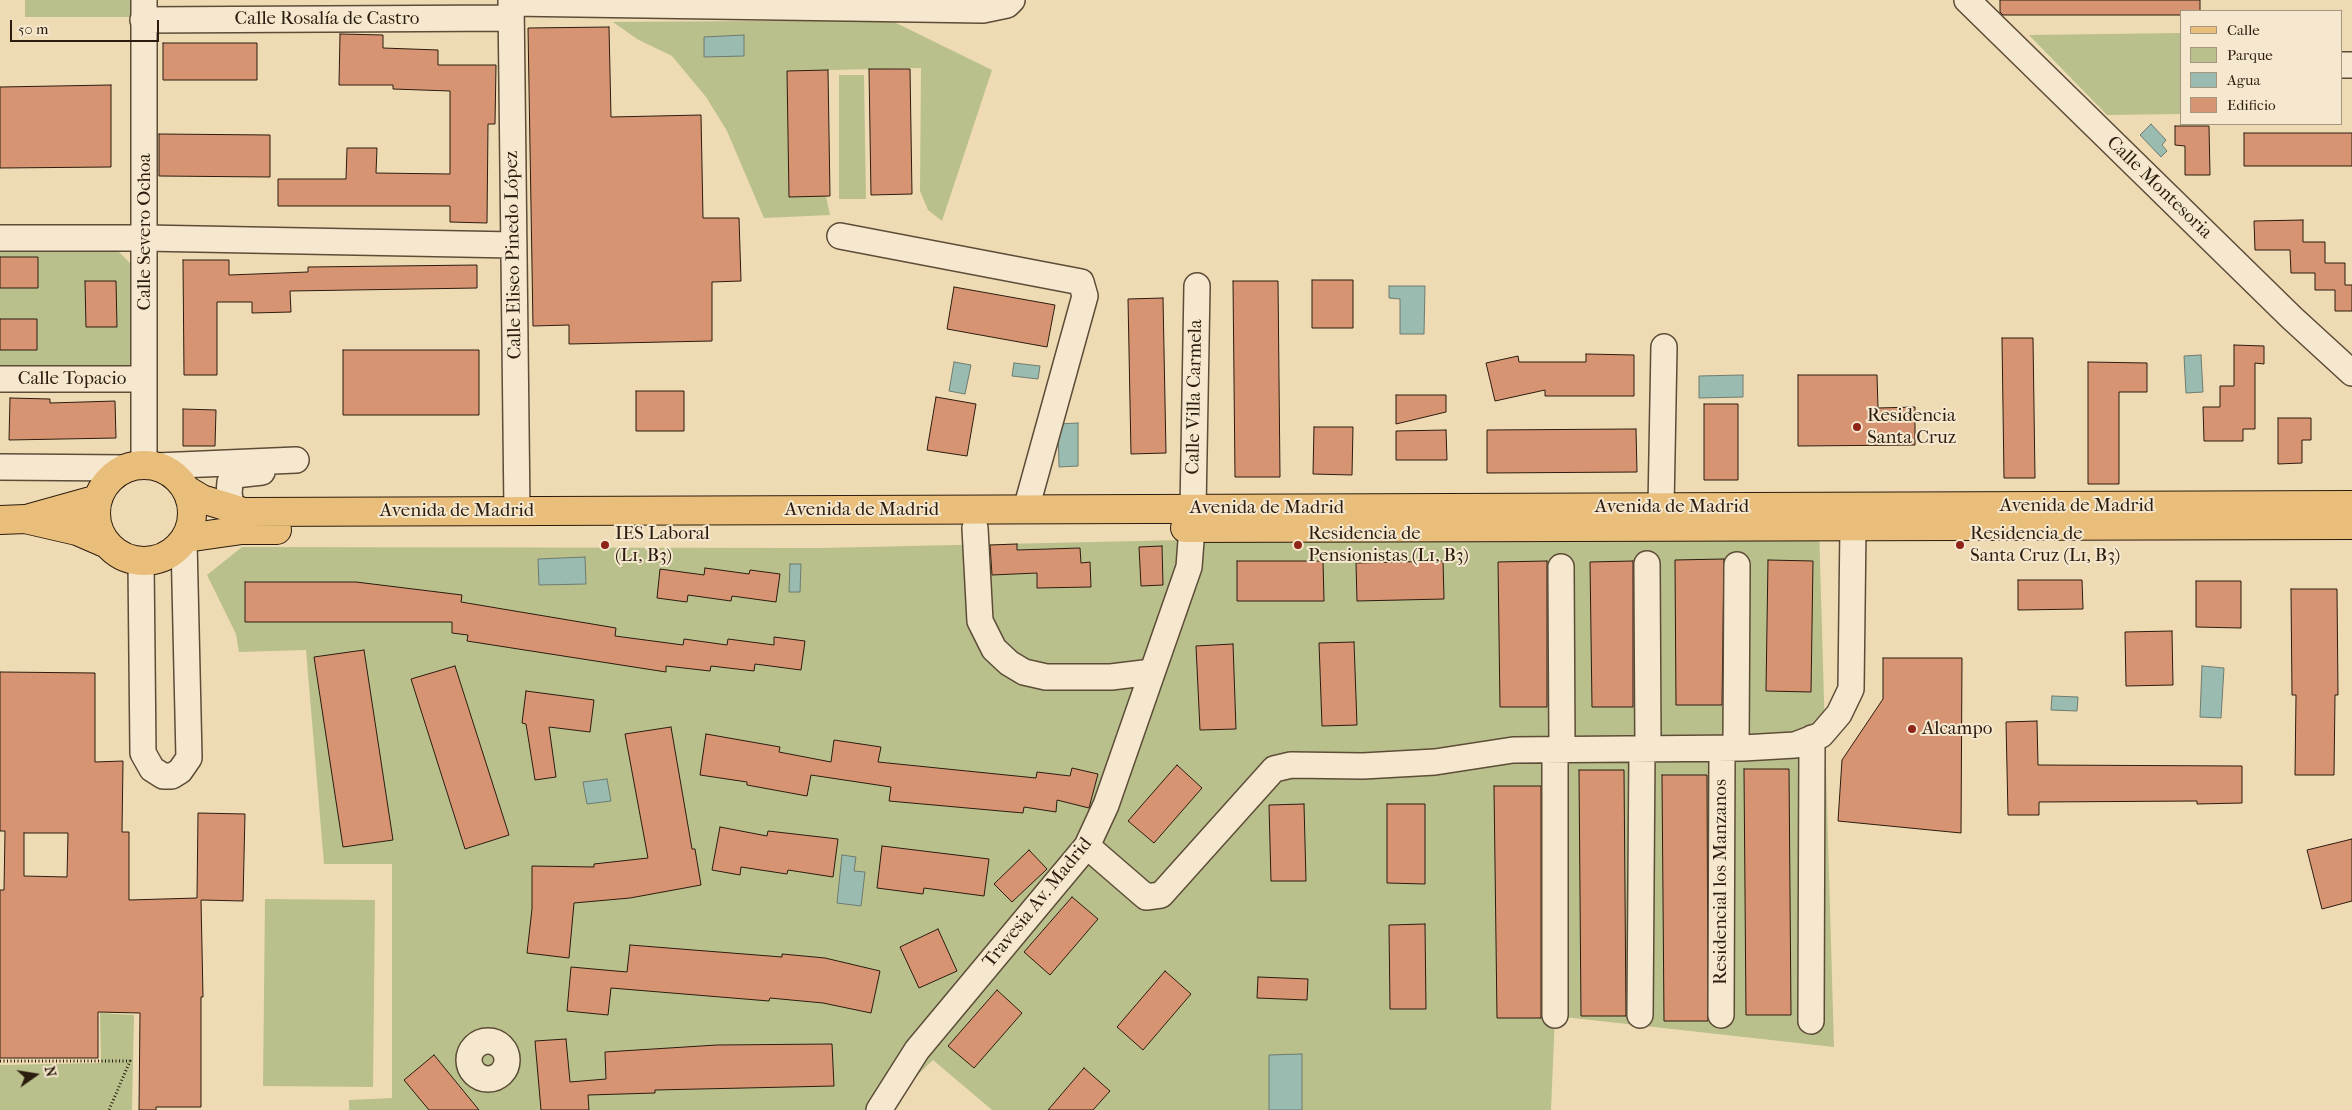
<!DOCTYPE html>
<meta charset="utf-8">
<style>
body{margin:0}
#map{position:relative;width:2352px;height:1110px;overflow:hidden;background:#efdbb3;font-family:"IM FELL French Canon",serif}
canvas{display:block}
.legend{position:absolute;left:2180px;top:10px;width:162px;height:115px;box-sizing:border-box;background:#f5e8ce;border:1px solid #a59682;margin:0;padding:6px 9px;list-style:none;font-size:15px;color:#2c1c0f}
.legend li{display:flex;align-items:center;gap:10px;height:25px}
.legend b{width:25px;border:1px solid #a59682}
.north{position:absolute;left:10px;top:1050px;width:50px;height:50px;-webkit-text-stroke:4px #f5e8ce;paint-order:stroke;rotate:77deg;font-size:14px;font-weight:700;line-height:20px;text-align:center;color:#2c1c0f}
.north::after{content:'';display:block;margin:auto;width:18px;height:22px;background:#2c1c0f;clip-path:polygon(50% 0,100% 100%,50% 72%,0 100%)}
.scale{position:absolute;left:10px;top:20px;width:149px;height:22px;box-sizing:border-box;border:2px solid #2c1c0f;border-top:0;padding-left:6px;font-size:15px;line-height:18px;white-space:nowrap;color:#2c1c0f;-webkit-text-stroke:4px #f5e8ce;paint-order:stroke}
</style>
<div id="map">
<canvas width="2352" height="1110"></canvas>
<ul class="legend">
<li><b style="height:6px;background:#e8be7a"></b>Calle</li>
<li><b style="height:14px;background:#b9c08c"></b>Parque</li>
<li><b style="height:14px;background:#9abbaf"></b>Agua</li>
<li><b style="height:14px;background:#d79473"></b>Edificio</li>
</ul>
<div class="north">N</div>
<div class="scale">50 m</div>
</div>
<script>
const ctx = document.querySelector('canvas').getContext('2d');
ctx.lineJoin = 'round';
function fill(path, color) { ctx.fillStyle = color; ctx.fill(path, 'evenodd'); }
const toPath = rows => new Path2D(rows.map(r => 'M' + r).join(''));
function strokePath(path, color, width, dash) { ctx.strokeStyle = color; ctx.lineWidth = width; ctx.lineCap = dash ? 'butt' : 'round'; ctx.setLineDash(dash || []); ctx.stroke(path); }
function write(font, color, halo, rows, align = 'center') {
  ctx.font = font + ' "IM FELL French Canon",serif'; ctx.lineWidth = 4; ctx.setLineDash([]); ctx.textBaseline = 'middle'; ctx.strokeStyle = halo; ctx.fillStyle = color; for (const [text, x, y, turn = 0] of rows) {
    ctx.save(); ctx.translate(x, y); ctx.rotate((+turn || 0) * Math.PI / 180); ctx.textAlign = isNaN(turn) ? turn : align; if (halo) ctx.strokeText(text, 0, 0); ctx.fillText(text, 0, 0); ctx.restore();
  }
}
fill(toPath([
 [25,0,132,0,132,17,25,17],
 [890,20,992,70,942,221,928,210,920,191,921,68,787,71,789,196,826,196,830,215,764,218,727,131,706,97,672,56,637,39,613,22],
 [2181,33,2181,114,2107,115,2029,35],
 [839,75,864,75,866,199,839,199],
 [0,251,118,251,130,263,131,369,0,371],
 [1819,526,1834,1047,1555,1016,1551,1110,992,1110,933,1060,882,1110,349,1110,349,1100,392,1098,392,864,324,864,306,650,239,652,236,634,207,575,242,547,820,548],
 [265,899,375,900,373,1087,263,1086],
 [100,1013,134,1015,132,1110,0,1110,0,1065,101,1063]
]), '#b9c08c');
const water = toPath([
 [744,35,744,56,704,57,704,37,744,35],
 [2151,124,2166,140,2162,145,2167,151,2161,157,2140,135,2151,124],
 [1389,286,1425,286,1424,334,1400,334,1400,299,1389,298,1389,286],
 [2201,355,2203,392,2186,393,2184,356,2201,355],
 [954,362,971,365,965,394,949,391,954,362],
 [1014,363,1040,366,1038,379,1012,376,1014,363],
 [1743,375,1743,397,1699,398,1699,376,1743,375],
 [1078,423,1078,466,1059,467,1058,424,1078,423],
 [585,557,586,584,539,585,538,559,585,557],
 [790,564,801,564,800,592,789,592,790,564],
 [2202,666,2224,668,2221,718,2200,717,2202,666],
 [2052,696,2078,697,2077,711,2051,710,2052,696],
 [607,779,611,801,587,804,583,782,607,779],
 [842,855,856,857,854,871,865,872,861,906,837,903,842,855],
 [1302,1054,1302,1110,1269,1110,1269,1055,1302,1054]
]);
fill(water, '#9abbaf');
strokePath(water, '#6e7b6f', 1);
const building = toPath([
 [2000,0,2200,0,2200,11,2181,11,2181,15,2003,15,2000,12,2000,0],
 [609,27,611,117,701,115,703,218,739,218,741,281,712,282,712,341,569,344,569,325,533,326,528,28,609,27],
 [340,34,383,35,383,48,438,50,438,65,496,65,495,124,488,124,487,223,450,222,450,206,278,206,278,179,346,179,347,148,377,148,376,173,450,174,450,91,393,89,393,85,339,85,340,34],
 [163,43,257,43,257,80,163,80,163,43],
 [869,69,910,69,912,194,871,195,869,69],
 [828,70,830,196,789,197,787,71,828,70],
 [111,85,111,167,0,168,0,87,111,85],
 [2175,126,2209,126,2210,175,2185,175,2185,146,2175,145,2175,126],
 [2244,133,2352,133,2352,166,2244,166,2244,133],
 [159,134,270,135,270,177,159,176,159,134],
 [2303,220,2303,242,2325,242,2325,263,2345,263,2345,285,2352,285,2352,311,2335,311,2335,290,2315,290,2315,273,2291,273,2290,250,2255,250,2254,221,2303,220],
 [0,257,38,257,38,288,0,288,0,257],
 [183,260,229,260,229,275,308,272,308,267,477,265,477,288,290,291,291,312,252,313,252,302,217,302,217,375,184,375,183,260],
 [1312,280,1353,280,1353,328,1312,328,1312,280],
 [85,281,116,281,117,327,86,327,85,281],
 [1233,281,1278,281,1280,477,1235,477,1233,281],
 [954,287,1055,305,1047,347,947,329,954,287],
 [1163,298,1166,453,1131,454,1128,299,1163,298],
 [0,319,37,319,37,350,0,350,0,319],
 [2002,338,2033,338,2035,478,2004,478,2002,338],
 [2234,345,2264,346,2264,364,2255,363,2255,429,2243,429,2243,441,2204,441,2203,407,2220,407,2220,386,2234,386,2234,345],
 [343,350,479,350,479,415,343,415,343,350],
 [1586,354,1634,355,1634,396,1545,396,1545,390,1495,401,1486,363,1518,356,1519,362,1586,362,1586,354],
 [2088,362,2147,363,2147,392,2119,392,2119,484,2088,484,2088,362],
 [1798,375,1877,375,1878,408,1915,407,1915,445,1798,446,1798,375],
 [636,391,684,391,684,431,636,431,636,391],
 [1396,395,1446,395,1446,412,1396,424,1396,395],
 [936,397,976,404,967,456,927,450,936,397],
 [10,398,50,399,50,403,115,401,116,438,9,440,10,398],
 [1704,404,1738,404,1738,480,1704,480,1704,404],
 [183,409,216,410,215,446,183,446,183,409],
 [2278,418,2311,418,2311,440,2302,440,2302,463,2278,464,2278,418],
 [1314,427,1353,427,1352,475,1313,474,1314,427],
 [1636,429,1637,472,1487,473,1487,430,1636,429],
 [1446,430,1447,460,1396,460,1396,431,1446,430],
 [1017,544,1017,550,1080,548,1081,563,1090,562,1091,587,1037,588,1037,573,992,575,990,545,1017,544],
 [1162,546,1163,585,1141,586,1139,547,1162,546],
 [1724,559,1722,705,1676,705,1675,560,1724,559],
 [1768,560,1813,561,1811,692,1766,691,1768,560],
 [1237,561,1323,561,1324,601,1237,601,1237,561],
 [1443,561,1444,599,1357,601,1356,563,1443,561],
 [1547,561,1547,707,1500,707,1498,562,1547,561],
 [1633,561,1633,707,1592,707,1590,562,1633,561],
 [705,568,749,574,750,570,780,574,776,602,732,596,731,601,688,595,687,602,657,598,660,569,704,575,705,568],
 [2018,580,2082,580,2083,609,2018,610,2018,580],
 [2196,581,2241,581,2241,628,2196,627,2196,581],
 [245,582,356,582,462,595,461,602,616,628,615,636,683,645,684,639,727,645,728,639,774,645,774,637,805,641,801,670,755,664,754,671,711,666,710,671,666,666,666,672,467,641,468,635,452,633,452,622,245,622,245,582],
 [2291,589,2337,589,2338,695,2335,695,2334,775,2295,775,2296,695,2292,695,2291,589],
 [2172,631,2173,685,2126,686,2125,632,2172,631],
 [1354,642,1357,725,1322,726,1319,643,1354,642],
 [1233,644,1236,729,1200,730,1196,646,1233,644],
 [364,650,393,840,343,847,314,657,364,650],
 [1883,658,1962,658,1961,833,1838,821,1842,760,1883,699,1883,658],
 [455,666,509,835,465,849,411,679,455,666],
 [0,672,95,673,95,762,123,761,122,832,129,832,129,900,197,898,198,813,245,814,243,901,201,900,203,997,201,997,201,1107,156,1107,156,1110,139,1110,140,1013,98,1012,98,1058,0,1058,0,890,4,890,5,831,0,831,0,672],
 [24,833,68,833,67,877,24,876,24,833],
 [526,691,594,700,590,732,549,727,556,777,535,780,526,724,522,723,526,691],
 [2037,721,2038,765,2242,766,2242,803,2197,804,2197,801,2039,802,2039,815,2008,815,2006,722,2037,721],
 [671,727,692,849,695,849,701,885,630,898,574,903,569,958,527,953,532,909,532,866,594,867,594,864,648,858,625,734,671,727],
 [706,734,780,747,779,752,831,762,834,740,881,747,878,762,1036,778,1037,772,1070,776,1072,768,1098,774,1089,808,1057,800,1056,812,1024,807,1023,813,889,801,891,787,811,775,807,796,747,785,747,782,700,775,706,734],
 [1177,765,1202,788,1154,843,1128,821,1177,765],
 [1744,769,1789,769,1791,1015,1746,1015,1744,769],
 [1579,770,1624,770,1626,1016,1581,1016,1579,770],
 [1662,775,1707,775,1708,1021,1664,1021,1662,775],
 [1494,786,1541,786,1541,1018,1497,1018,1494,786],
 [1304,804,1306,881,1271,881,1269,805,1304,804],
 [1387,804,1425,804,1425,884,1387,883,1387,804],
 [720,827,767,836,768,831,838,839,833,877,788,870,787,874,741,867,740,875,712,870,720,827],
 [2352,839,2352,901,2322,909,2307,850,2352,839],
 [882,846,989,859,984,896,924,888,923,894,877,888,882,846],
 [1029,850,1047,869,1012,902,994,884,1029,850],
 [1072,897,1098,919,1050,975,1024,952,1072,897],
 [1425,924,1426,1009,1390,1009,1389,925,1425,924],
 [938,929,957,971,919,988,900,947,938,929],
 [630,945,782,957,782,954,825,958,880,971,871,1013,823,1003,770,998,769,1001,611,988,608,1015,567,1011,571,967,627,972,630,945],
 [1165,971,1191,994,1143,1050,1117,1027,1165,971],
 [1258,977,1308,979,1307,1000,1257,998,1258,977],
 [997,990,1022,1013,974,1068,948,1046,997,990],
 [566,1039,570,1082,606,1079,605,1052,717,1045,832,1044,834,1086,655,1090,655,1093,588,1095,589,1110,541,1110,535,1041,566,1039],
 [434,1055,479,1110,429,1110,404,1080,434,1055],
 [1084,1068,1110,1091,1093,1110,1048,1110,1084,1068]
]);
fill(building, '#d79473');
strokePath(building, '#2c1c0f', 1);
const minor = toPath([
 [144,0,144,465],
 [511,0,517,511],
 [1967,0,2292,318,2352,373],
 [511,3,983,10,1007,5,1012,0],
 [143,20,511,18],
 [2341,65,2352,65],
 [840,236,1081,282,1085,296,1026,509],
 [0,238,145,238,514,245],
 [0,379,144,379],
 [157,466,296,460],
 [0,467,128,468],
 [1661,507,1664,347],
 [232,508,229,494,230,482,235,475,262,472],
 [1193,509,1197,286],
 [975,528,980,621,994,649,1009,663,1024,672,1046,677,1111,677,1152,672],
 [141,562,143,753,152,769,163,776,172,776,180,771,189,758,184,541],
 [1647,564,1648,749],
 [1561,567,1562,749],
 [1736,748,1737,565],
 [1087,846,1146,897,1161,895,1274,769,1291,765,1363,766,1435,762,1513,750,1743,748,1795,745,1821,735,1839,714,1851,689,1853,526],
 [1555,1015,1555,749],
 [1640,1015,1642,749],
 [1721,1015,1722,749],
 [1811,1021,1812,738],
 '469 1060a19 19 0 1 1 38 0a19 19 0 1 1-38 0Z',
 [879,1110,917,1050,1087,846,1106,805,1189,567,1192,528]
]);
const major = toPath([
 '96 513a48 48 0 1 1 96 0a48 48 0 1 1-96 0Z',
 [187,490,202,499,244,512,2352,505],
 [30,518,98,499],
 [0,520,25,519,77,531,107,544],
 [1185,528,2352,525],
 [186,538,242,530,277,530]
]);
strokePath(minor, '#5d4c38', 28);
strokePath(major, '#2c1c0f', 30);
strokePath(toPath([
 [0,1061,130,1061,109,1110]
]), '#2c1c0f', 3, [1, 2.5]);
strokePath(minor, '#f5e8ce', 25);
strokePath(major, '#e8be7a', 28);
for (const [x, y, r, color] of [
 [1857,427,5,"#8f2418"],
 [605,545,5,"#8f2418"],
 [1298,545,5,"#8f2418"],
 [1960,545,5,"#8f2418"],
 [1912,729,5,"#8f2418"]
]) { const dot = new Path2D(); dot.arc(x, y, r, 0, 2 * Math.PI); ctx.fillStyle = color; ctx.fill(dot); strokePath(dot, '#f5e8ce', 2); }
write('19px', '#2c1c0f', '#f5e8ce', [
 ["Calle Rosalía de Castro",327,19],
 ["Calle Montesoria",2159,188,44],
 ["Calle Severo Ochoa",145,232,-90],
 ["Calle Eliseo Pinedo López",514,255,-91],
 ["Calle Topacio",72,379],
 ["Calle Villa Carmela",1195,397,-89],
 ["Avenida de Madrid",2077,506],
 ["Avenida de Madrid",1672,507],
 ["Avenida de Madrid",1267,508],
 ["Avenida de Madrid",862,510],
 ["Avenida de Madrid",457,511],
 ["Residencial los Manzanos",1721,882,-90],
 ["Travesia Av. Madrid",1038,903,-51]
]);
write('19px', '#2c1c0f', '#f5e8ce', [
 ["Residencia",1867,416],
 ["Santa Cruz",1867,438],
 ["IES Laboral",615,534],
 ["(L1, B3)",615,556],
 ["Residencia de",1308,534],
 ["Pensionistas (L1, B3)",1308,556],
 ["Residencia de",1970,534],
 ["Santa Cruz (L1, B3)",1970,556],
 ["Alcampo",1922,729]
], 'left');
</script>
